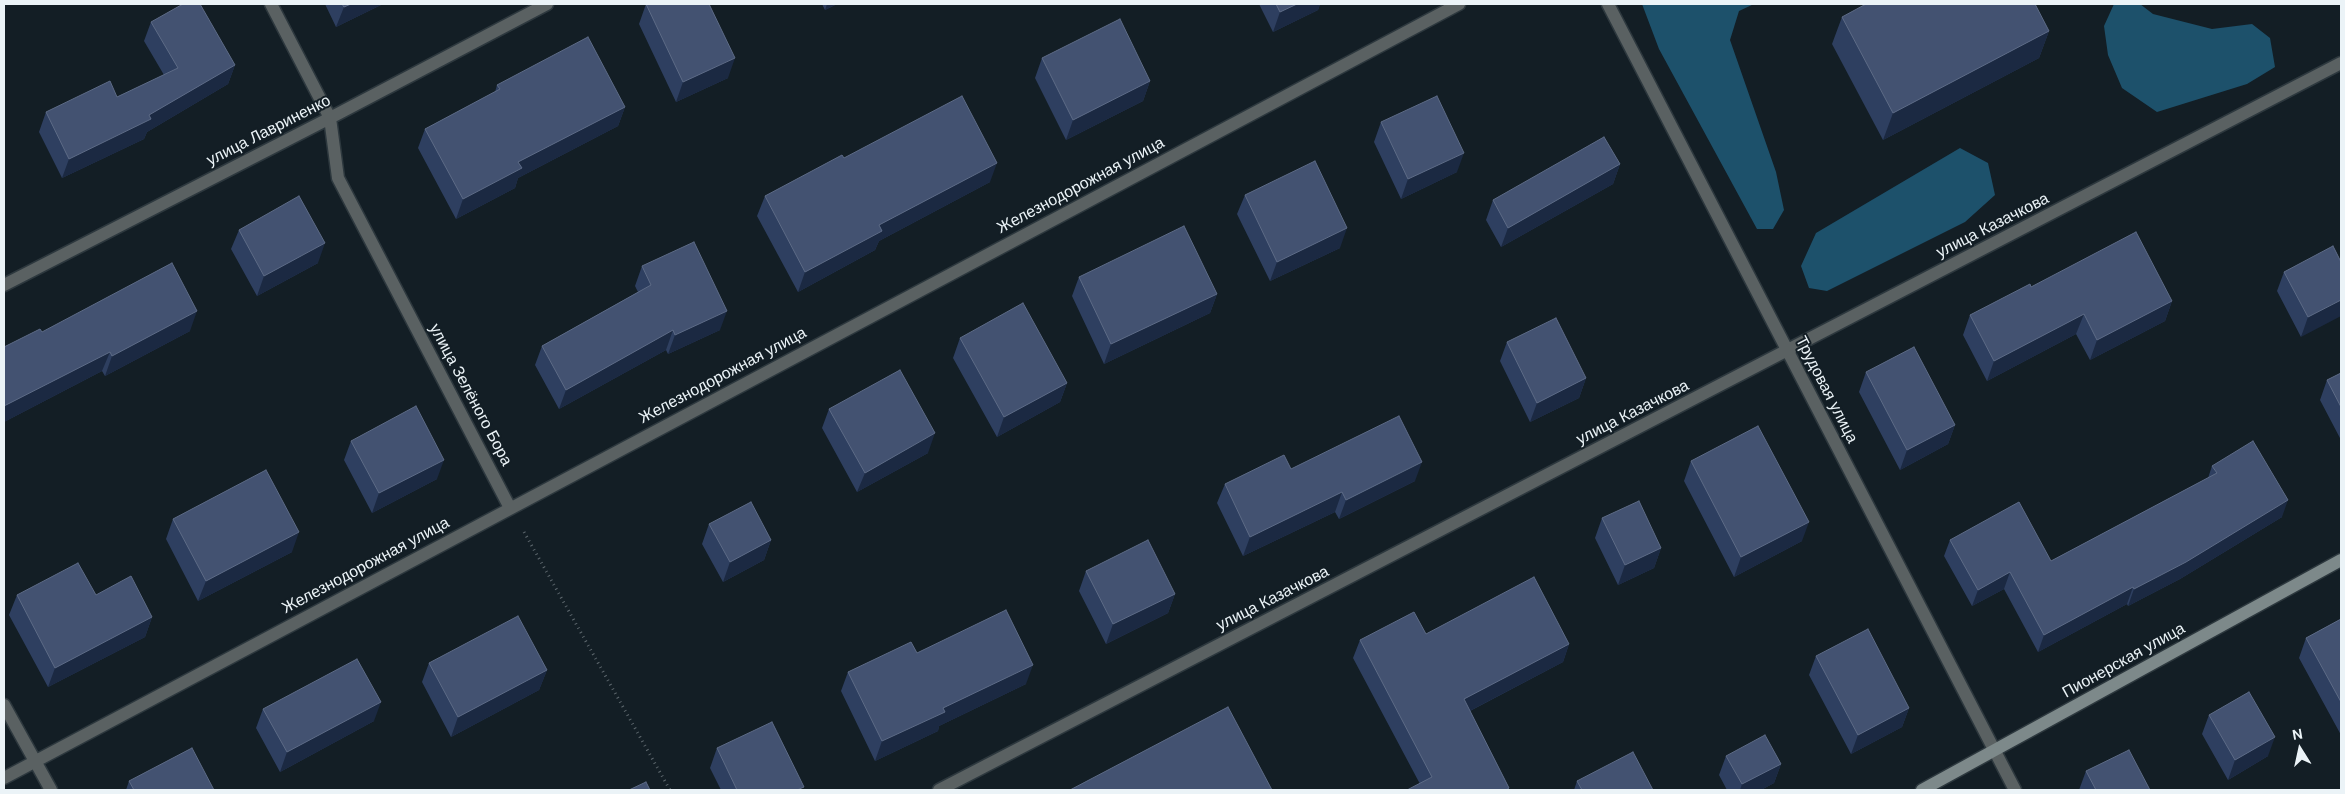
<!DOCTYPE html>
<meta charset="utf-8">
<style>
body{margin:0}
#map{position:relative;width:2345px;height:794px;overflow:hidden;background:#131e25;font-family:"DM Sans",sans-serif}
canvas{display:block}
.frame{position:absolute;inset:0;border:5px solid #ebf3f7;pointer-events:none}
.north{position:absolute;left:2275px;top:724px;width:50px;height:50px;-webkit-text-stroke:4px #131e25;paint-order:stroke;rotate:350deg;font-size:14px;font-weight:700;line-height:20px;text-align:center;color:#ebf3f7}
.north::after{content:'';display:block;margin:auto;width:18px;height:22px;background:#ebf3f7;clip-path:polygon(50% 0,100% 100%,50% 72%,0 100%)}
</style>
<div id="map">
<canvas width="2345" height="794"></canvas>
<div class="frame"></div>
<div class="north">N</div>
</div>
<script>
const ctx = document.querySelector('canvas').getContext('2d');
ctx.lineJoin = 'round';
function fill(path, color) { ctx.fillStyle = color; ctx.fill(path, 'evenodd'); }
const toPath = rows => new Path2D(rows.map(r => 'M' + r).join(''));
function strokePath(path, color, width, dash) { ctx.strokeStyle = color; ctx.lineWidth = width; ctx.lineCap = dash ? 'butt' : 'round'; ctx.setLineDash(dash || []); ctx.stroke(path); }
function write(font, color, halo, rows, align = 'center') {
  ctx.font = font + ' "DM Sans",sans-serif'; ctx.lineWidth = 4; ctx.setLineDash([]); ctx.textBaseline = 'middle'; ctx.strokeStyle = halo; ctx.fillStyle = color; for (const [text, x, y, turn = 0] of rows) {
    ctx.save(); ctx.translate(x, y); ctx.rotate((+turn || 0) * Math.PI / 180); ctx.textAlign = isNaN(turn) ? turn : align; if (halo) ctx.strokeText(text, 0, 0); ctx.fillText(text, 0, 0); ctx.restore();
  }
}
fill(toPath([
 [1642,4,1754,4,1739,11,1730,40,1776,172,1784,210,1773,229,1757,229,1659,49],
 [2114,4,2140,4,2153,14,2212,29,2252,24,2270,38,2275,67,2247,84,2157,112,2122,88,2108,55,2104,26],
 [1960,148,1988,163,1995,195,1965,222,1827,291,1809,288,1801,266,1816,233]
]), '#1d516b');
const street = toPath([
 [271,4,330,118,338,178,510,508],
 [1608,4,2015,790],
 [4,285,330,118,547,4],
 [4,705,51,790],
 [4,778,1459,4],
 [939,790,2341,63]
]);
const secondary = toPath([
 [1922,790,2341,560]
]);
strokePath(street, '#2d383e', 15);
strokePath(secondary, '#2d383e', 15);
strokePath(toPath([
 [524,532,670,790]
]), '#5d676d', 3, [1, 4]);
strokePath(street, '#5a6162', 12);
strokePath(secondary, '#7d898a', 12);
fill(toPath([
 [325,4,383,4,336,27],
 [646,4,728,78,676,102,639,24],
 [822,4,837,4,825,10],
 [1259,4,1320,4,1318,10,1273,32],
 [1842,17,2049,31,2039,58,1883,140,1832,44],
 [151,22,235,65,228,84,147,132,144,139,62,178,39,132,46,112,117,97,164,75,144,41],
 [1042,58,1150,81,1143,101,1066,140,1035,78],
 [497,85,625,107,618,126,518,178,515,188,456,219,418,148,425,129,495,92],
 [1381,122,1457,172,1401,199,1374,142],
 [844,158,990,182,879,241,875,250,798,292,757,216,765,196],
 [1620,164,1613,184,1501,247,1486,220,1493,200],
 [1245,195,1340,248,1270,281,1237,214],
 [239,230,318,263,257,296,231,249],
 [2341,262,2301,337,2277,291,2284,272],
 [642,266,720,330,668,354,666,350,559,409,535,365,542,346,638,292,635,286],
 [1079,277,1217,294,1210,313,1104,364,1072,296],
 [2031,287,2172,301,2165,321,2090,360,2076,334,1987,381,1963,335,1970,315],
 [190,331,105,376,102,371,4,422,4,347,42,332],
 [960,338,1067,383,1060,402,997,437,953,358],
 [1507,342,1586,378,1579,398,1530,422,1500,361],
 [1866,372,1955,425,1948,444,1900,470,1859,392],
 [2341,373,2341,440,2320,400,2327,380],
 [829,409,928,453,857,492,822,428],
 [351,441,437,479,372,513,344,460],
 [1691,461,1802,541,1734,577,1684,481],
 [2212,466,2282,517,2180,579,2128,606,2127,604,2038,652,2004,589,1972,606,1944,556,1950,540,2051,561,2208,478],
 [1291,469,1415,481,1339,519,1335,512,1243,556,1217,503,1225,484],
 [1602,518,1661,548,1654,568,1618,585,1595,538],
 [173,519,292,552,198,601,166,539],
 [709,524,771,540,764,560,723,582,702,544],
 [1086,571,1175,594,1168,613,1106,644,1079,591],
 [17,595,96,595,152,617,145,637,48,687,9,615],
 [2341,619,2341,735,2299,658,2306,638],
 [1426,634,1569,644,1563,662,1470,711,1509,788,1508,790,1407,790,1420,784,1353,658,1360,640],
 [917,653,1026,684,939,726,938,731,875,761,841,691,848,672],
 [1816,656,1909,708,1902,727,1851,754,1809,675],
 [429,663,547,670,539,690,451,737,422,682],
 [263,709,374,721,280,772,256,728],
 [2209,715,2268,756,2228,780,2202,734],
 [717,748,803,790,721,790,710,768],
 [1726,756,1781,764,1774,783,1761,790,1727,790,1719,775],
 [2086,771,2150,790,2079,790],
 [129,781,214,790,126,790],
 [1577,781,1653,790,1574,790]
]), '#2e3f60');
fill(toPath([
 [351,4,383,4,336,27,344,7],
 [827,4,837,4,825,10],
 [1297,4,1320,4,1318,10,1273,32,1280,12],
 [2049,31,2039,58,1883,140,1893,113],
 [735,58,728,78,676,102,683,82],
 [235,65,228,84,147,132,144,139,62,178,69,159,149,115],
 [1150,81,1143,101,1066,140,1073,120],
 [625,107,618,126,518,178,515,188,456,219,463,199,518,162],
 [1464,153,1457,172,1401,199,1408,179],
 [997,163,990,182,879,241,875,250,798,292,805,272,879,225],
 [1620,164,1613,184,1501,247,1508,228],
 [1347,228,1340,248,1270,281,1277,262],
 [325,243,318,263,257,296,264,276],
 [1217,294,1210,313,1104,364,1111,344],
 [2341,300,2341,316,2301,337,2308,317],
 [2172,301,2165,321,2090,360,2097,340],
 [197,311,190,331,105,376,112,356],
 [727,311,720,330,668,354,675,335],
 [2084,314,2076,334,1987,381,1994,361],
 [673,330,666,350,559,409,566,390],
 [110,352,102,371,4,422,4,406],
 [1586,378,1579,398,1530,422,1537,403],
 [1067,383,1060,402,997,437,1004,417],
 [1955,425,1948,444,1900,470,1907,450],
 [935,433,928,453,857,492,865,473],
 [444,460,437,479,372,513,379,493],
 [1422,462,1415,481,1339,519,1346,500],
 [1342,492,1335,512,1243,556,1250,537],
 [2288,500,2282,517,2180,579,2128,606,2134,589],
 [1809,522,1802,541,1734,577,1741,557],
 [299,532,292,552,198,601,206,581],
 [771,540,764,560,723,582,730,562],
 [1661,548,1654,568,1618,585,1625,565],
 [2010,572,2004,589,1972,606,1978,590],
 [2133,587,2127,604,2038,652,2044,635],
 [1175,594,1168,613,1106,644,1113,624],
 [152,617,145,637,48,687,55,668],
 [1569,644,1563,662,1458,717,1464,699],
 [1033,665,1026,684,939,726,938,731,875,761,882,741,943,708],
 [547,670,539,690,451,737,458,717],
 [381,702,374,721,280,772,287,752],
 [1909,708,1902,727,1851,754,1858,735],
 [2275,737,2268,756,2228,780,2235,760],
 [1781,764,1774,783,1761,790,1740,790,1742,784]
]), '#1b2942');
const building = toPath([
 [183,4,200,4,235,65,149,115,151,119,69,159,46,112,110,81,117,97,178,68,151,22,183,4],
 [342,4,351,4,344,7,342,4],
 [646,4,709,4,735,58,683,82,646,4],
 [1276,4,1297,4,1280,12,1276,4],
 [1866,4,2035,4,2049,31,1893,113,1842,17,1866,4],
 [1120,19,1150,81,1073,120,1042,58,1120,19],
 [588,37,625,107,518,162,522,168,463,199,425,129,500,89,497,85,588,37],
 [962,96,997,163,879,225,882,231,805,272,765,196,842,155,844,158,962,96],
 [1437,96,1464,153,1408,179,1381,122,1437,96],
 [1604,137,1620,164,1508,228,1493,200,1604,137],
 [1315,161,1347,228,1277,262,1245,195,1315,161],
 [299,196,325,243,264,276,239,230,299,196],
 [1184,226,1217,294,1111,344,1079,277,1184,226],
 [2136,232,2172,301,2097,340,2084,314,1994,361,1970,315,2030,284,2031,287,2136,232],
 [694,242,727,311,675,335,673,330,566,390,542,346,651,285,642,266,694,242],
 [2333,246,2341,262,2341,300,2308,317,2284,272,2333,246],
 [172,263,197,311,112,356,110,352,4,406,4,347,40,329,42,332,172,263],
 [1023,303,1067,383,1004,417,960,338,1023,303],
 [1556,318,1586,378,1537,403,1507,342,1556,318],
 [1914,347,1955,425,1907,450,1866,372,1914,347],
 [900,370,935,433,865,473,829,409,900,370],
 [2341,373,2341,407,2327,380,2341,373],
 [416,406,444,460,379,493,351,441,416,406],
 [1399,416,1422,462,1346,500,1342,492,1250,537,1225,484,1284,455,1291,469,1399,416],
 [1758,426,1809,522,1741,557,1691,461,1758,426],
 [2253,441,2288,500,2186,562,2134,589,2133,587,2044,635,2010,572,1978,590,1950,540,2019,502,2051,561,2217,473,2212,466,2253,441],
 [266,470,299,532,206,581,173,519,266,470],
 [1639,501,1661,548,1625,565,1602,518,1639,501],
 [751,502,771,540,730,562,709,524,751,502],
 [1148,540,1175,594,1113,624,1086,571,1148,540],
 [78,563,96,595,131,576,152,617,55,668,17,595,78,563],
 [1534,577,1569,644,1464,699,1509,788,1506,790,1407,790,1432,777,1360,640,1414,612,1426,634,1534,577],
 [1006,610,1033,665,943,708,945,712,882,741,848,672,911,642,917,653,1006,610],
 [518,616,547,670,458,717,429,663,518,616],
 [2341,619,2341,702,2306,638,2341,619],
 [1868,629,1909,708,1858,735,1816,656,1868,629],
 [357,659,381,702,287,752,263,709,357,659],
 [2249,692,2275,737,2235,760,2209,715,2249,692],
 [1228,707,1272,790,1204,790,1203,789,1202,790,1070,790,1228,707],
 [772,722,804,787,797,790,737,790,717,748,772,722],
 [1765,735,1781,764,1742,784,1726,756,1765,735],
 [192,748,214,790,134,790,129,781,192,748],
 [2129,750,2150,790,2096,790,2086,771,2129,750],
 [1633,752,1653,790,1582,790,1577,781,1633,752],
 [646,782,650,790,629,790,646,782]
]);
fill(building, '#435271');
strokePath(building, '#5d6b86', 1);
write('16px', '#ebf3f7', '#131e25', [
 ["улица Лавриненко",269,131,-27],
 ["Железнодорожная улица",1081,186,-28],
 ["улица Казачкова",1993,226,-27],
 ["Железнодорожная улица",723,376,-28],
 ["Трудовая улица",1826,390,63],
 ["улица Зелёного Бора",470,395,62],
 ["улица Казачкова",1633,413,-27],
 ["Железнодорожная улица",366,566,-28],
 ["улица Казачкова",1273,599,-27],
 ["Пионерская улица",2124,661,-29]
]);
</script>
